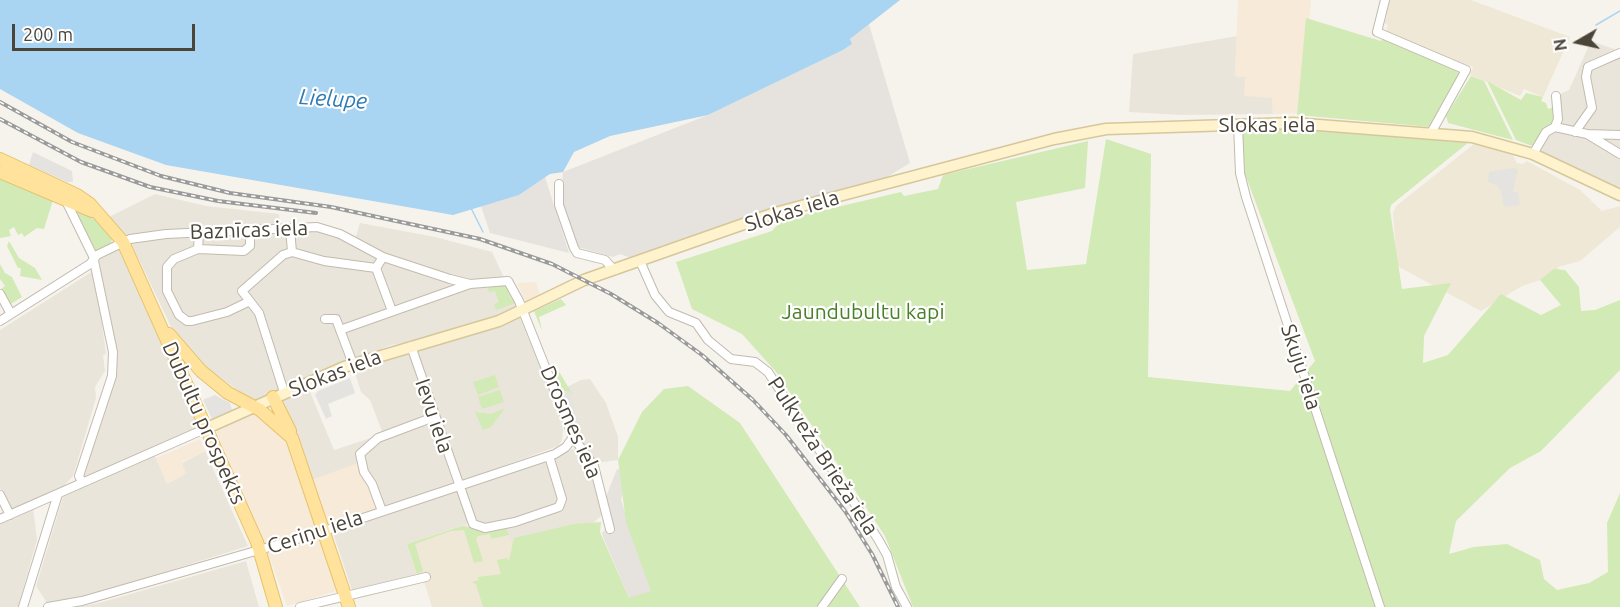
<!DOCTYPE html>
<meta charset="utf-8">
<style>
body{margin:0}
#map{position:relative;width:1620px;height:607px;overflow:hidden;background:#f6f3ec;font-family:Ubuntu,sans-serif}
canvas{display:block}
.north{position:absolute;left:1548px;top:12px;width:60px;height:60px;-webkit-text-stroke:4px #fff;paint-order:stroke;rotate:261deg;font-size:16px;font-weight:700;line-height:24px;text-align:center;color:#4b4439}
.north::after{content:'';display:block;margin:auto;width:21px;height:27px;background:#4b4439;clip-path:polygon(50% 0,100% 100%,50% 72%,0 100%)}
.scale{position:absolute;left:12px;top:24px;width:183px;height:27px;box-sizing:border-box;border:3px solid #4b4439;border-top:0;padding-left:8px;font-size:18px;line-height:21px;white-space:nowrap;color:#4b4439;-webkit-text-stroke:4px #fff;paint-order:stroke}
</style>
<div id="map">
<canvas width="1620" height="607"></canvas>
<div class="north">N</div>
<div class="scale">200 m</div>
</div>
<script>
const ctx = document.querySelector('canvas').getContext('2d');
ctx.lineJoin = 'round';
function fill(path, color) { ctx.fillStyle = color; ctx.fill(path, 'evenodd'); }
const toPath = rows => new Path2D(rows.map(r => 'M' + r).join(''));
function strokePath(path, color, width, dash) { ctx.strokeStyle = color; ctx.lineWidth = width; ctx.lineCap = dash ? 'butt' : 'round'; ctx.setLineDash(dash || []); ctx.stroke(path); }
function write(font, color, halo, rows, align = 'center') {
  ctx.font = font + ' Ubuntu,sans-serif'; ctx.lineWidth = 4.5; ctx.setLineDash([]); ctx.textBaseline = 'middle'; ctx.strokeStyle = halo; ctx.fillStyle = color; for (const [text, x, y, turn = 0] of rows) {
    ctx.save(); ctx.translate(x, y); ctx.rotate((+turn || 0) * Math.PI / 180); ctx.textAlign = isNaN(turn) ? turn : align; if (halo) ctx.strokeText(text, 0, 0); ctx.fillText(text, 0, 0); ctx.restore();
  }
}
fill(toPath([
 [1237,36,1235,76,1245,77,1272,98,1273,114,1181,115,1129,112,1133,54],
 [1591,41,1620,51,1620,195,1533,154,1555,127,1556,96,1569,90],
 [155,194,206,206,279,214,281,230,324,230,354,243,360,223,435,237,492,252,517,306,498,317,420,340,391,345,261,399,251,400,203,365,174,333,132,245,109,217],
 [115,249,122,250,200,428,85,477,83,472,116,369,98,265,98,258],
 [93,271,102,308,100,310,106,354,103,355,105,371,95,387,96,398,73,476,62,488,13,511,0,488,0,330],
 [519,315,559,414,563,430,562,440,558,446,462,481,458,479,416,348],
 [408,350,453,483,378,509,311,480,278,403,280,397,308,387,334,450,383,434,370,400,361,392,353,367],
 [590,379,606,403,618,437,618,460,595,463,575,435,559,391,581,380],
 [579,447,591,466,601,498,601,516,569,544,520,568,486,526,474,522,462,488],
 [205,451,248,546,95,594,47,603,36,586,63,497,72,489,154,454,167,483,182,463],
 [454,490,459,493,469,523,407,544,417,574,352,590,332,530],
 [33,507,37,540,18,607,0,607,0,522],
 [246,561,259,607,76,607,99,603]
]), '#eae5da');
fill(toPath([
 [1238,0,1311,0,1301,113,1273,114,1272,98,1244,96,1245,77,1235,76],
 [536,282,540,294,525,301,517,283],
 [254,412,289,442,320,527,315,531,263,545,213,428],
 [200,439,205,451,182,462,186,474,167,484,156,458],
 [361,462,378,509,328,526,311,480],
 [316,536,322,546,336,591,287,606,268,553]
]), '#f7ead8');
fill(toPath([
 [869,24,910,163,866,190,640,261,620,254,613,257,578,247,561,196,563,172,708,115,843,50,852,44,850,39],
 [545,177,569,253,490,233,481,206,519,195],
 [617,469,629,474,621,500,645,573,672,601,629,598,603,537,602,532,613,527,606,497]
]), '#e6e2dd');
fill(toPath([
 [1390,0,1471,0,1570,37,1543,97,1524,89,1520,96,1470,75,1473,67,1385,33,1388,25,1384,23,1387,16,1385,13],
 [1474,144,1512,154,1517,163,1523,164,1527,161,1580,190,1602,211,1620,206,1620,227,1580,261,1558,267,1561,273,1522,286,1481,311,1397,266,1393,213,1396,206],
 [466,524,468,528,487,530,506,527,534,607,432,607,424,582,419,583,407,544]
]), '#efe8d6');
fill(toPath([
 [1306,18,1381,41,1383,38,1461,73,1431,127,1297,115],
 [1471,76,1484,81,1513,140,1448,123,1446,116],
 [1487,81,1521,100,1526,93,1543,97,1541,101,1546,103,1548,109,1554,107,1555,119,1532,146,1516,140],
 [1284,123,1469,142,1391,205,1390,210,1402,289,1451,283,1424,336,1423,363,1448,355,1501,294,1541,315,1561,305,1540,280,1554,269,1565,270,1579,287,1581,311,1595,310,1620,300,1620,370,1541,451,1510,468,1456,521,1449,554,1474,547,1507,544,1540,560,1544,579,1557,590,1589,583,1608,572,1607,523,1620,493,1620,607,913,607,885,536,777,373,742,334,692,309,676,262,772,231,782,220,901,192,904,196,938,189,943,175,1088,141,1085,188,1016,202,1027,270,1086,264,1106,139,1151,154,1148,377,1290,391,1315,361,1245,174,1241,127],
 [0,174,53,200,44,229,37,228,24,237,22,233,18,235,14,227,9,230,11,236,0,238],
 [73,208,101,223,112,238,111,244,96,251],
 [9,241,19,258,35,268,42,280,20,276,21,268,18,268,7,246],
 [0,264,5,273,12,277,22,297,9,305,1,289,5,286,0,279],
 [487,284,507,284,511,290,508,292,511,299,514,298,516,303,496,310,494,304,499,302,495,291,489,292],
 [561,299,566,305,539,317,542,331,534,311],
 [554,363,570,390,572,395,568,391,559,391,550,370],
 [495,375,499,387,478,395,473,382],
 [688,386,740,423,860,607,483,607,476,584,472,582,479,580,478,577,501,574,497,560,507,558,509,561,514,538,574,524,601,522,600,532,629,598,651,591,626,522,618,460,642,412,664,389],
 [500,390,504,402,482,409,478,397],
 [505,408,491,427,483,430,475,412,491,414],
 [462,526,487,530,506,527,509,535,491,539,490,534,478,536,476,539,483,561,474,563,464,530,451,531,415,544,423,571,417,574,407,544]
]), '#d2eab5');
fill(toPath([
 [33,152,72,171,73,182,67,182,29,165],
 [1513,168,1518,169,1513,192,1518,192,1520,205,1504,207,1501,191,1498,186,1488,182,1489,172],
 [350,378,355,393,328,404,332,416,326,419,315,395,318,391],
 [568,391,586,442,584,446,576,435,559,394],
 [215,395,230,403,232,410,212,419,203,400]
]), '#e5e3e0');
fill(toPath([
 [0,0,900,0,850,39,852,44,843,50,708,115,610,136,574,152,563,172,550,174,519,195,453,215,166,165,78,133,0,89]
]), '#a9d4f2');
strokePath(toPath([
 [1596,25,1620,11],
 [471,208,483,232]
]), '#a9d4f2', 1.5);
const street = toPath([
 [1385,0,1377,32,1466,70,1431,133],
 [1238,124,1240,173,1246,197,1380,607],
 [1555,127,1558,119,1556,96],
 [1575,132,1592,108,1586,77,1588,67,1620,53],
 [1587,134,1620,135],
 [1533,154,1546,132,1555,127,1587,134,1620,154],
 [559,184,559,205,574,248,577,253,605,260,614,270],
 [66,201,93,256,113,352,112,376,79,476,82,482],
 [290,228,292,252],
 [199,233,198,249,174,259,167,267,167,291,179,315,187,321,192,321,227,312,248,302],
 [198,249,244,251,250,246,250,232],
 [383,257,376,268,392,311],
 [640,261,655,295,669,312,696,323,708,340,731,359,755,362,768,372,878,539,887,555,896,587,907,607],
 [0,294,11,314],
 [325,319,336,319,353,364],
 [0,321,90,264,97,255,130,239,166,234,317,227,340,234,383,257,450,279,470,284,508,281,519,301,573,437,594,466,610,529],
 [340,330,470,284],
 [411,346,473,524,485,528,515,522,559,507,562,499,549,456],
 [284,392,259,313,242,291,283,255,292,252,324,261,376,268],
 [0,495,10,515],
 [382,511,372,484,364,472,360,454,378,438,434,417],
 [0,519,207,428],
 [23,607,58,494],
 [48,607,82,601,318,533,555,454,566,447,573,437],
 [300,607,426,577],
 [822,607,842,579]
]);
const secondary = toPath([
 [207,428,344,367,499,321,584,280,775,213,1054,139,1106,129,1293,123,1472,137,1533,154,1620,195]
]);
const primary = toPath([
 [0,159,77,195,90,204,123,242,257,542,276,607],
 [0,172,92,211],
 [169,334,201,371,228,393,260,410,292,438,349,607],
 [273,397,290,431]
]);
strokePath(street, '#c2bbae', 10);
strokePath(secondary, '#d6c79b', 13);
strokePath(primary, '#e6c16a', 14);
strokePath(street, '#fff', 8);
strokePath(secondary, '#fff3cd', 10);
strokePath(primary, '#ffe39c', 12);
const rail = toPath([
 [0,102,72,142,161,176,230,193,331,207,480,239,552,264,611,294,658,323,702,355,753,400,786,435,845,511,872,554,898,607],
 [0,119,81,162,150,187,218,201,316,213]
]);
strokePath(rail, '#9a9a9a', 4);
strokePath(rail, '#fff', 1.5, [4.5]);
write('21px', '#4b4439', '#fff', [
 ["Slokas iela",1267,125],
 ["Slokas iela",792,211,-17],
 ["Baznīcas iela",249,230,-2],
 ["Skuju iela",1301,367,72],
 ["Slokas iela",335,373,-21],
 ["Ievu iela",434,416,71],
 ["Drosmes iela",571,422,66],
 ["Dubultu prospekts",204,423,66],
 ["Pulkveža Brieža iela",823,456,57],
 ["Ceriņu iela",315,532,-18]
]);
write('21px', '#4a7f2a', '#fff', [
 ["Jaundubultu kapi",863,312]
]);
write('italic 22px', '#2e7ab2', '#fff', [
 ["Lielupe",333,99,4]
]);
</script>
